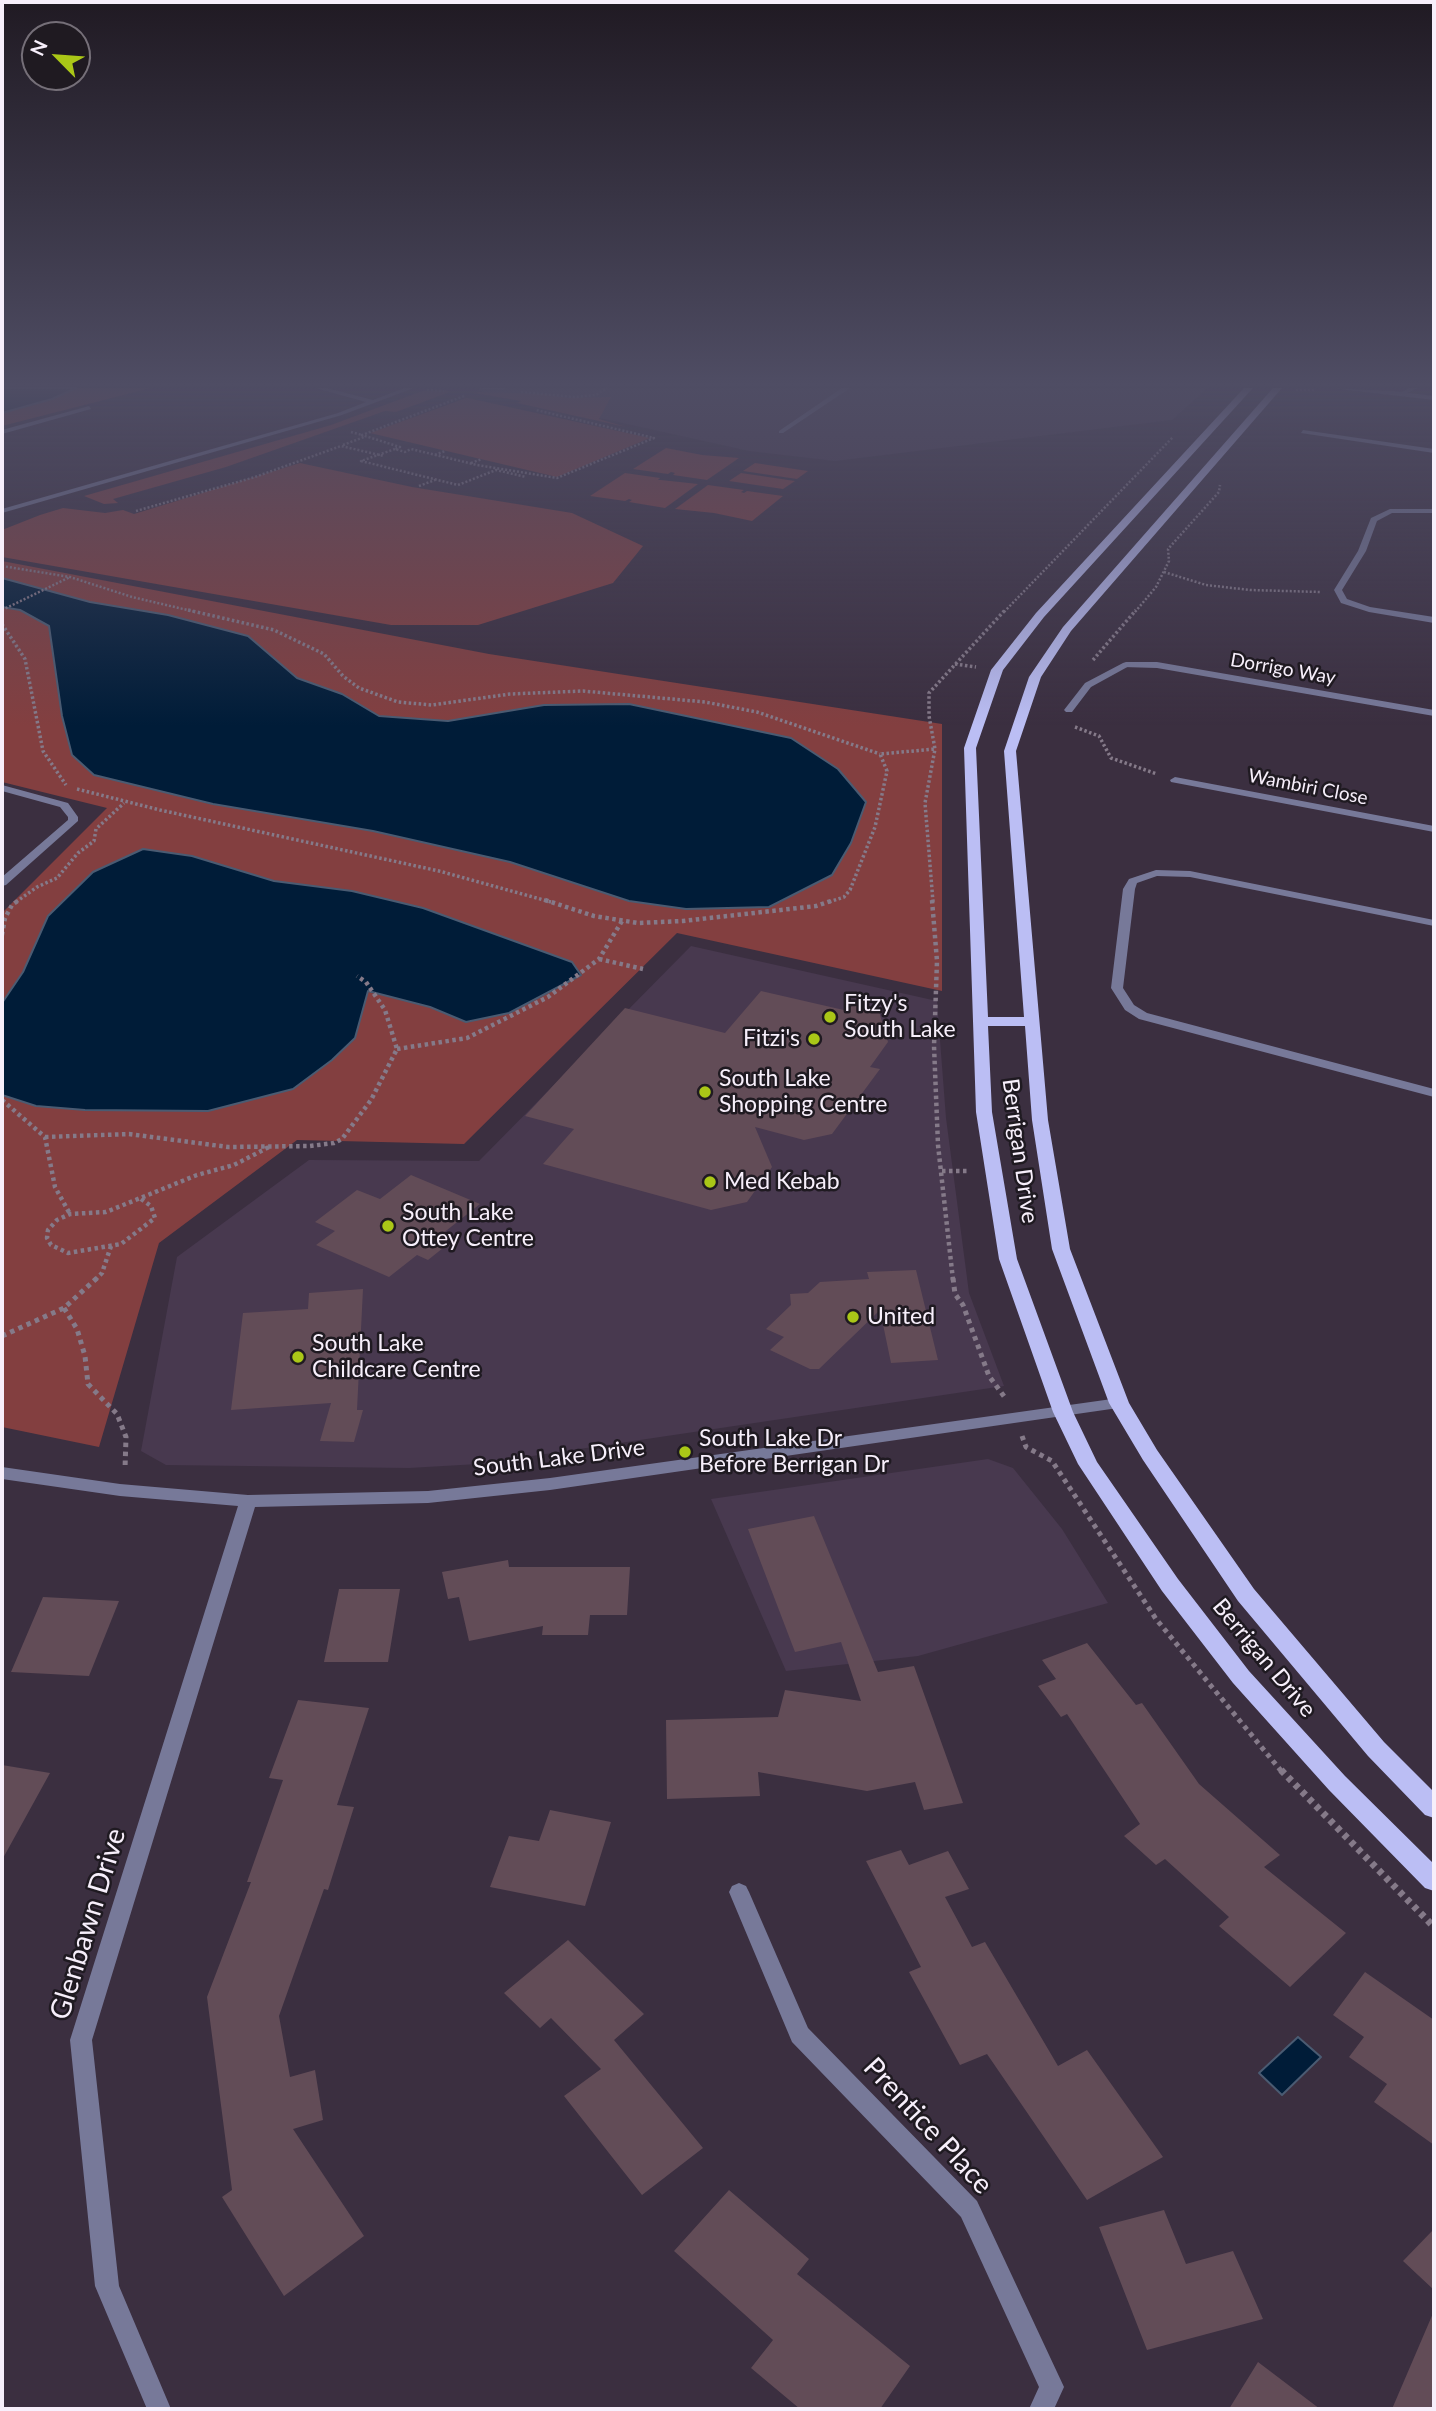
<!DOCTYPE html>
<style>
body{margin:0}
#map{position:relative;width:1436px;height:2411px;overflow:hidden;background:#3b2f40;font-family:Lato,sans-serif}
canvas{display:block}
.frame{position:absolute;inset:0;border:4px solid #f7effb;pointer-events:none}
.north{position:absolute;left:21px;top:21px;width:70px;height:70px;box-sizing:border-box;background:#1f1a21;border:2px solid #756f78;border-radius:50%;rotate:295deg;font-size:19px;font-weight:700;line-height:28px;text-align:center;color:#f7effb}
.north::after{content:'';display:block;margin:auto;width:24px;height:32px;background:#aac717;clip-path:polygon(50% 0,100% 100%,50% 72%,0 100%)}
</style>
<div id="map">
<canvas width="1436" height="2411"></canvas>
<div class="frame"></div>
<div class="north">N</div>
</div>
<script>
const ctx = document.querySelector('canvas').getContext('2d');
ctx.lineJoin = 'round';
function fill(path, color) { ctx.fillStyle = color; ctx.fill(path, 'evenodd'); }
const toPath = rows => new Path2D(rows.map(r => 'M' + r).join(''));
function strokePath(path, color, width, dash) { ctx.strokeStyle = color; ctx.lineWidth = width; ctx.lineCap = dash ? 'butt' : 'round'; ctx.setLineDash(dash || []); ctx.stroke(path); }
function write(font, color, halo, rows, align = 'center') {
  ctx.font = font + ' Lato,sans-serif'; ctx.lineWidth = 5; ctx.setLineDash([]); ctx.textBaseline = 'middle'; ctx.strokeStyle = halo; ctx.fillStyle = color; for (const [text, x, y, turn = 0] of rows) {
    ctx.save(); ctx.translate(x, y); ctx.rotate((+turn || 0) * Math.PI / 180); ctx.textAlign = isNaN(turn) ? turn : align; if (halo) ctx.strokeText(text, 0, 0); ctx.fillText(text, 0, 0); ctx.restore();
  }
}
fill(toPath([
 [480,388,1208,388,1172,420,835,461,749,451,478,391],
 [691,946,937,1001,946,1118,969,1293,1004,1386,478,1464,409,1468,166,1465,141,1451,177,1257,309,1160,479,1161],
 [988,1459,1013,1468,1062,1529,1108,1603,918,1656,786,1671,711,1499]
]), '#48394f');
fill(toPath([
 [2,388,151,388,2,426],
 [446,390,450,392,396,412,385,411,226,467,113,499,118,503,104,504,84,496,331,425,422,391],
 [479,392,544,394,567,398,611,397,599,419,626,427,517,403,521,401,473,393],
 [466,398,468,398,650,438,557,477,370,433],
 [666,448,702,455,739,458,707,480,673,475,675,473,671,472,668,474,633,469],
 [300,463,412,487,572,513,643,546,613,583,478,625,391,625,2,557,2,530,40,515,63,508,105,513,123,510,134,514],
 [755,463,808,471,797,479,743,471],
 [625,473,660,478,658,480,661,480,698,484,665,508,629,502,632,500,629,499,625,501,590,496],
 [741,473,795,481,783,489,729,481],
 [708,485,744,490,741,492,744,493,747,491,783,496,752,521,714,513,675,509],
 [2,561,489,654,942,724,942,991,677,933,464,1144,297,1140,159,1243,99,1447,2,1427,2,913,107,808,2,782]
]), '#833f40');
const water = toPath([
 [2,388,76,388,52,399,2,413,2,388],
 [2,578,90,602,168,615,248,636,297,678,342,694,379,716,448,721,544,705,629,704,791,738,838,769,866,802,851,843,832,875,769,907,686,909,629,901,510,862,373,831,213,804,94,775,72,755,62,716,49,626,20,610,2,607,2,578],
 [143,849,192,856,274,881,352,891,423,908,572,962,581,975,509,1013,466,1022,430,1007,368,991,355,1038,332,1060,293,1089,208,1111,85,1110,36,1106,2,1095,2,1003,23,972,48,916,93,872,143,849],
 [1298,2037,1321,2057,1282,2095,1259,2073,1298,2037]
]);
fill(water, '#001c38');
strokePath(water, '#4a5b72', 2);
fill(toPath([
 [761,991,848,1011,854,1003,878,1008,888,1042,870,1067,880,1069,832,1134,804,1140,755,1127,772,1167,747,1202,711,1210,543,1164,574,1129,525,1116,625,1008,725,1033],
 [411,1175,480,1204,442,1234,453,1240,428,1260,417,1255,389,1277,316,1245,335,1231,315,1222,357,1190,380,1199],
 [916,1270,938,1360,891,1363,880,1310,819,1369,810,1369,770,1350,784,1337,766,1329,791,1305,790,1294,808,1293,820,1282,869,1279,867,1272],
 [363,1289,357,1410,363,1410,354,1442,320,1441,331,1403,231,1410,243,1313,308,1309,309,1293],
 [814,1516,878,1672,914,1666,963,1803,924,1810,915,1782,867,1791,758,1772,760,1796,667,1799,666,1720,778,1717,785,1690,861,1701,841,1642,795,1652,748,1529],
 [508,1560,509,1567,630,1567,627,1615,590,1615,588,1635,542,1635,543,1626,469,1641,459,1597,448,1599,442,1572],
 [339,1589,400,1589,388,1662,324,1662],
 [43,1597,119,1601,89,1676,11,1672],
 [1087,1643,1136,1705,1142,1703,1199,1784,1280,1855,1264,1867,1346,1933,1290,1987,1219,1926,1229,1917,1165,1859,1156,1865,1124,1836,1140,1824,1067,1714,1061,1717,1038,1686,1056,1679,1042,1660],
 [298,1700,369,1708,337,1805,354,1807,328,1890,324,1889,279,2016,290,2077,315,2070,323,2120,293,2129,364,2236,284,2296,222,2197,232,2190,207,1997,251,1882,247,1882,283,1780,269,1778],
 [2,1765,50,1773,2,1860],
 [550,1810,611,1822,585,1906,490,1887,509,1836,539,1841],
 [901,1850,909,1865,948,1851,969,1889,945,1897,972,1947,985,1942,1058,2066,1087,2050,1163,2157,1087,2200,987,2054,960,2065,909,1972,921,1967,866,1861],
 [568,1940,644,2014,614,2040,703,2148,642,2195,564,2096,601,2069,551,2018,540,2028,504,1993],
 [1365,1972,1434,2020,1434,2145,1374,2102,1387,2084,1349,2057,1364,2037,1333,2015],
 [729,2190,809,2259,797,2274,910,2366,880,2409,800,2409,751,2368,773,2340,674,2251],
 [1164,2210,1186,2264,1233,2251,1263,2319,1147,2350,1099,2227],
 [1434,2229,1434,2290,1403,2261],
 [1434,2311,1434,2409,1392,2409],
 [1258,2362,1320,2409,1229,2409]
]), '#624c57');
strokePath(toPath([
 [427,390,444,391],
 [1296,390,1315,390],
 [521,392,574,397,596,395,607,388],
 [464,396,362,435,400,447,395,449,405,452,411,449,477,465,557,478,654,438,536,410],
 [351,432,362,435],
 [343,445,364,437],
 [395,449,361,461,458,485,496,470,526,477],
 [435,455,445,451],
 [471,463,482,459],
 [419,486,435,480],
 [136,511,255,477,341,446,384,456],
 [2,566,70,577,132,597,196,612],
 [1164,572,1206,585,1250,590,1321,592],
 [2,610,70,577],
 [1004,612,1173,437],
 [1135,612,1156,587,1169,561,1168,549,1219,492,1220,485]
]), '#857a89', 2.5, [2, 2]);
strokePath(toPath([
 [188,610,274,630,324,654,343,676,359,688,398,702,432,705,510,694,583,691,705,702,757,712,880,754],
 [2,624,25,659,43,751,66,785],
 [1093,660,1136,610],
 [955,664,976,667],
 [1075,727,1099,736,1111,758,1157,774],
 [77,789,160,810,439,871,551,902],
 [16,902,37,887,57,878,78,853,94,841,96,829,124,803],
 [829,902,844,897,850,890,875,827,887,771,880,754,935,749],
 [933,902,925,803,935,749,929,716,929,693,1005,610]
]), '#857a89', 3.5, [2.5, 2.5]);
strokePath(toPath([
 [545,900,594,916,638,923,683,921,816,906,834,900],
 [932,900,937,961,934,1046,938,1145,953,1280],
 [2,935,5,918,12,905,19,900],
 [599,959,643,969],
 [397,1049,467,1038,548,997,599,959,622,921],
 [2,1100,45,1137,55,1187,70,1214],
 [45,1137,129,1134,228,1147,310,1146,334,1143,342,1139,371,1100,397,1049,385,1010,366,982,357,976],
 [942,1171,969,1171],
 [141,1199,151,1206,155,1218,121,1244,68,1253,51,1245,47,1238,48,1230,57,1220,70,1214,106,1212,197,1175,234,1165,269,1147],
 [95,1280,102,1273,111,1246]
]), '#857a89', 4.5, [3.5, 3.5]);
strokePath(toPath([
 [953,1278,955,1294,963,1305,989,1376,1006,1399],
 [64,1308,77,1329,85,1356,88,1384,117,1414,126,1437,125,1469],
 [2,1336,64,1308,97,1278],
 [1022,1436,1026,1447,1052,1461,1156,1619,1282,1772]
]), '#857a89', 5, [4.5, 4.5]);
strokePath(toPath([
 [1281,1770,1434,1927]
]), '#857a89', 7, [5, 5]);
fill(toPath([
 [476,388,506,388,503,390,476,388],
 [842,388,850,388,783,433,779,433,779,431,842,388],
 [1123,663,1131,665,1091,687,1072,712,1066,712,1064,710,1085,683,1123,663]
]), '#777999');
fill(toPath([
 [315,388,327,388,373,400,404,388,414,388,342,415,2,513,2,509,338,413,366,402,315,388],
 [1409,388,1418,388,1403,395,1398,394,1409,388],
 [89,406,91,409,2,434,2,430,89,406],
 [1303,430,1434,449,1434,453,1301,433,1303,430],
 [1390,509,1434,509,1434,513,1392,513,1377,521,1366,551,1342,590,1347,599,1370,607,1434,617,1434,623,1369,612,1341,603,1334,590,1358,551,1371,518,1390,509],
 [1126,662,1157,662,1434,710,1434,716,1157,668,1123,667,1123,663,1126,662],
 [1175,777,1434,826,1434,832,1171,782,1170,780,1175,777],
 [2,785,68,803,78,817,78,821,6,885,2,886,2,877,68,820,68,817,60,807,2,791,2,785],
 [1156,870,1190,871,1434,920,1434,926,1190,877,1157,876,1137,883,1135,889,1123,988,1134,1005,1147,1013,1434,1089,1434,1097,1139,1019,1125,1010,1111,988,1123,889,1129,879,1156,870],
 [1119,1398,1125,1399,1127,1403,1125,1407,550,1490,428,1503,255,1507,92,2040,119,2286,171,2409,147,2409,95,2286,70,2040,238,1506,120,1496,2,1479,2,1467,120,1484,248,1495,428,1491,550,1478,1119,1398],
 [739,1883,746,1886,749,1892,808,2028,977,2201,1064,2387,1054,2409,1029,2409,1039,2387,961,2217,792,2042,729,1892,732,1886,739,1883]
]), '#777999');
fill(toPath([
 [1329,388,1394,391,1434,396,1434,400,1329,388]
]), '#777999');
fill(toPath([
 [1244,388,1253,388,1044,617,1003,670,976,748,988,1017,1024,1017,1004,751,1029,677,1063,627,1273,388,1282,388,1071,631,1041,677,1016,751,1048,1120,1070,1249,1129,1403,1157,1450,1254,1589,1384,1742,1434,1792,1434,1818,1425,1815,1368,1756,1238,1601,1143,1460,1109,1403,1052,1249,1032,1120,1025,1026,988,1026,992,1112,1017,1259,1073,1412,1097,1462,1178,1579,1249,1671,1345,1776,1434,1864,1434,1891,1425,1888,1329,1790,1233,1683,1162,1591,1078,1464,1053,1412,999,1259,976,1112,964,748,991,670,1036,613,1244,388]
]), '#bbbef4');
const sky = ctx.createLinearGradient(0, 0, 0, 726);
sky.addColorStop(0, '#201a23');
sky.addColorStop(0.53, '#4f4d64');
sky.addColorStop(1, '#4f4d6400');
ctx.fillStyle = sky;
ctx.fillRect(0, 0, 1436, 726);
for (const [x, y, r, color] of [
 [830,1017,7,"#aac717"],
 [814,1039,7,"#aac717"],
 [705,1092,7,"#aac717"],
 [710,1182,7,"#aac717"],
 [388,1226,7,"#aac717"],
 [853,1317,7,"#aac717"],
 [298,1357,7,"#aac717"],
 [685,1452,7,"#aac717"]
]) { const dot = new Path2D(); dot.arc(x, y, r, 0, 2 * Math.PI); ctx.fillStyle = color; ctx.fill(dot); strokePath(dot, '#1f1a21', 2.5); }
write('19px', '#f7effb', '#1f1a21', [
 ["Dorrigo Way",1283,669,10],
 ["Wambiri Close",1308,787,11]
]);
write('23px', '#f7effb', '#1f1a21', [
 ["Fitzy's",844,1004],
 ["South Lake",844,1030],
 ["Fitzi's",800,1039,"right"],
 ["South Lake",719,1079],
 ["Shopping Centre",719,1105],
 ["Med Kebab",724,1182],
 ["South Lake",402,1213],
 ["Ottey Centre",402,1239],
 ["United",867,1317],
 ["South Lake",312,1344],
 ["Childcare Centre",312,1370],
 ["South Lake Dr",699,1439],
 ["Before Berrigan Dr",699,1465]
], 'left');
write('23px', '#f7effb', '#1f1a21', [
 ["Berrigan Drive",1020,1151,82],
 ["South Lake Drive",559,1458,-7],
 ["Berrigan Drive",1264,1658,50]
]);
write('28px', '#f7effb', '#1f1a21', [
 ["Glenbawn Drive",88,1924,-73],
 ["Prentice Place",928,2126,47]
]);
</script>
